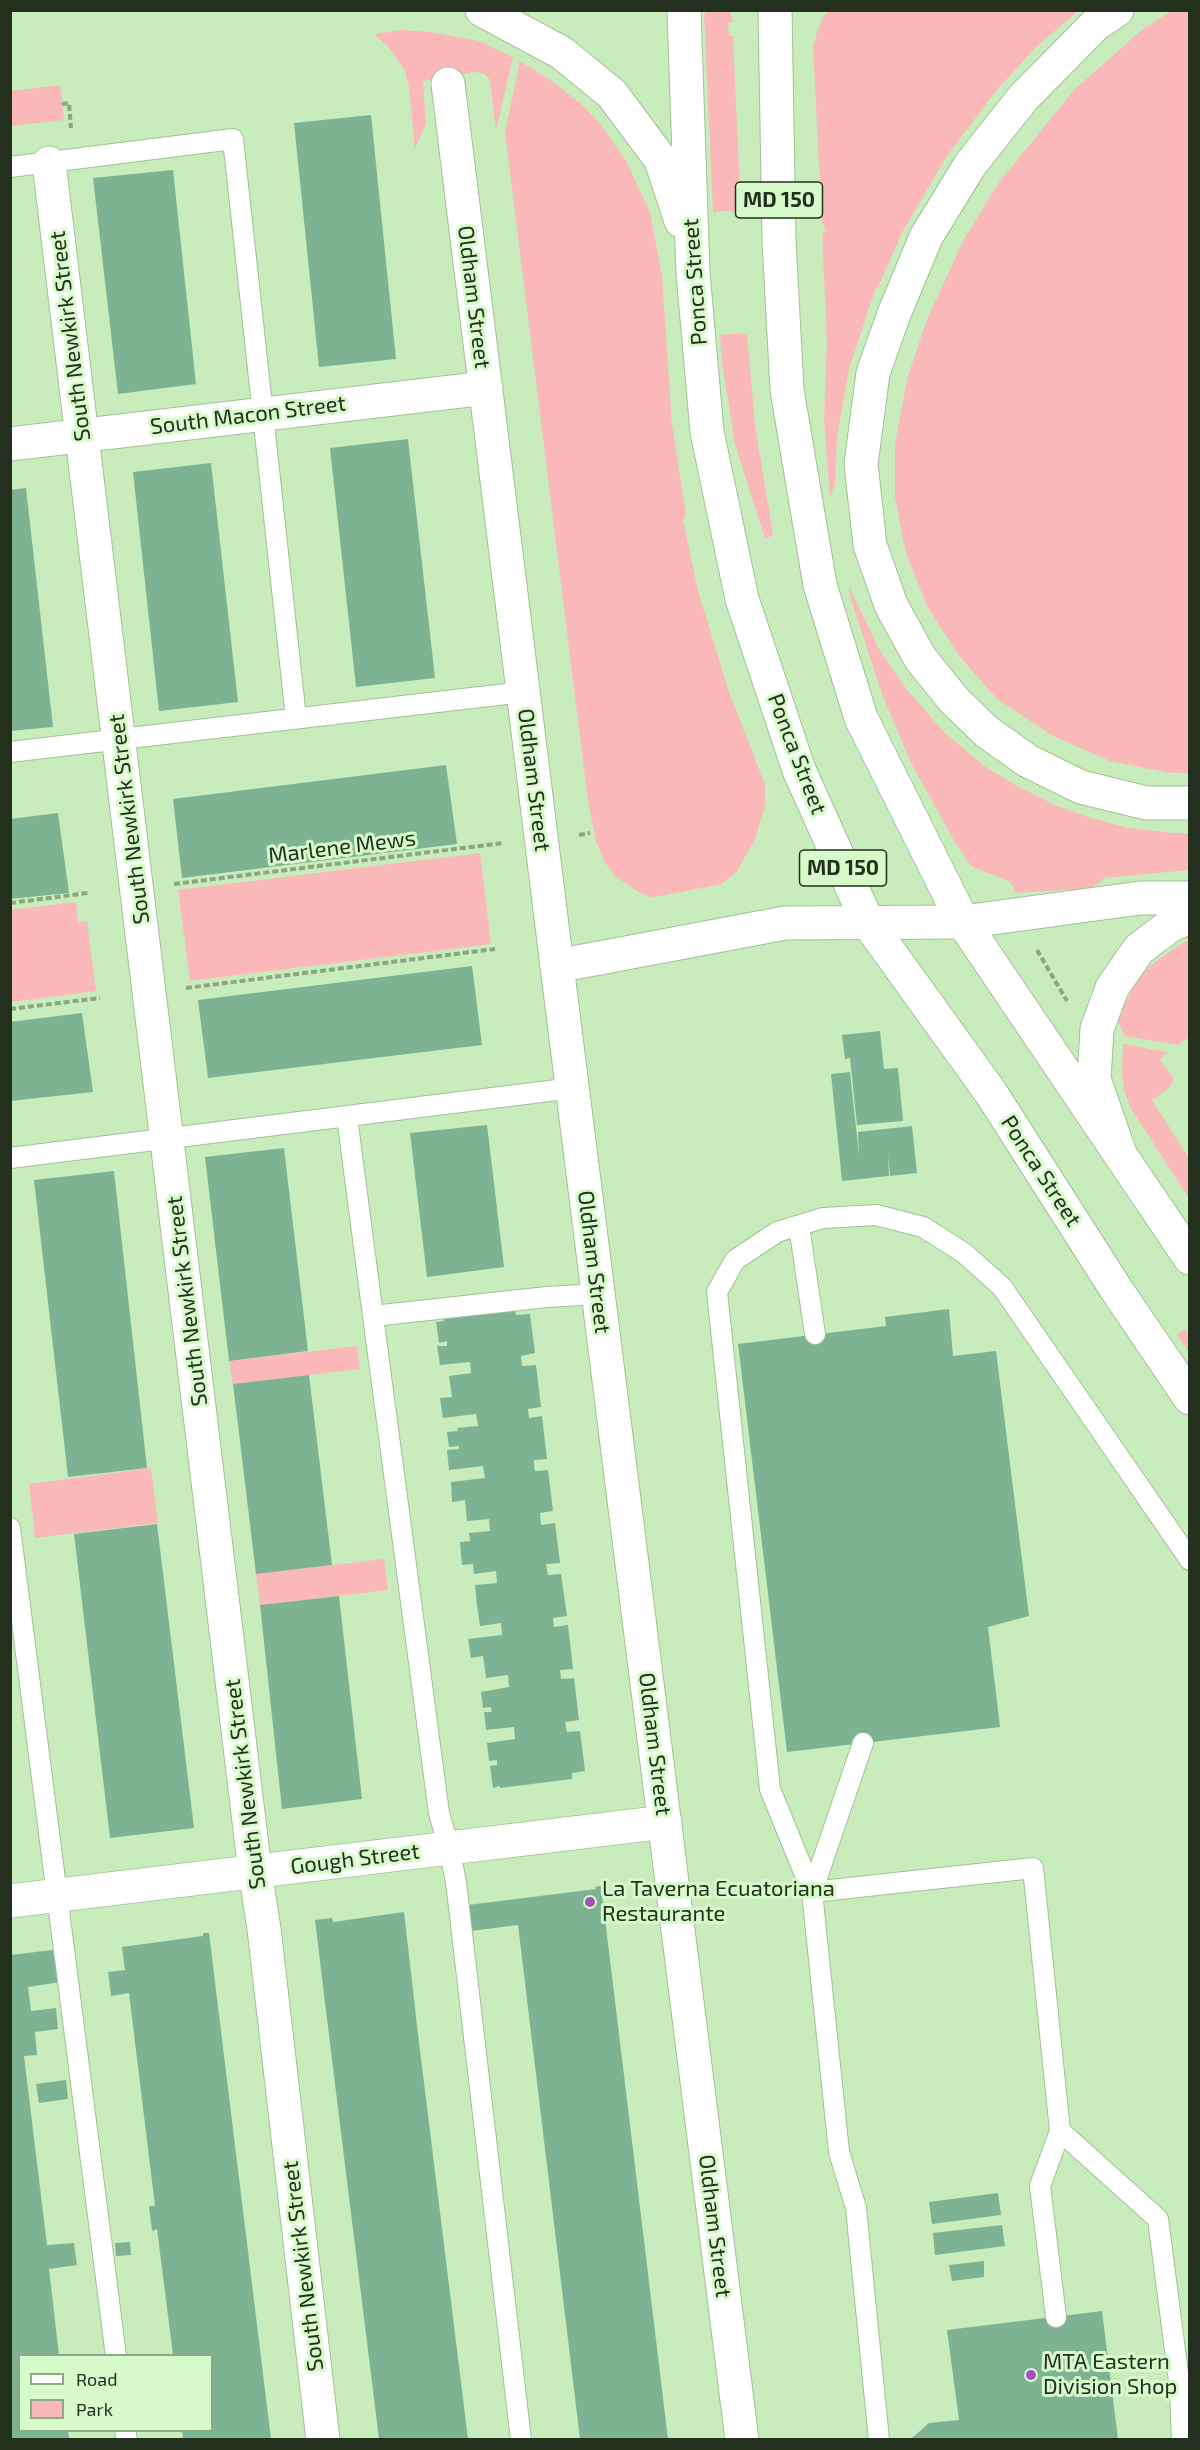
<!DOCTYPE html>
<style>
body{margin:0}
#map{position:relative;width:1200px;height:2450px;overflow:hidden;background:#c9ecbd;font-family:"Exo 2",sans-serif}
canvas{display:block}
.frame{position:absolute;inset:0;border:12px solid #23301e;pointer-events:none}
.legend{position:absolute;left:18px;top:2354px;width:195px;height:78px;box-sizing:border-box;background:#d6faca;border:2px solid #8ea985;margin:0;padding:8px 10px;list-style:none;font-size:18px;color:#23301e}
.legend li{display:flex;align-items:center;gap:12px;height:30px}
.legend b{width:30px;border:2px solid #8ea985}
</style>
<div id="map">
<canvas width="1200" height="2450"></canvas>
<div class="frame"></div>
<ul class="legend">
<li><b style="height:8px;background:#fff"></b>Road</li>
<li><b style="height:16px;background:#fbb8b8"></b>Park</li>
</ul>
</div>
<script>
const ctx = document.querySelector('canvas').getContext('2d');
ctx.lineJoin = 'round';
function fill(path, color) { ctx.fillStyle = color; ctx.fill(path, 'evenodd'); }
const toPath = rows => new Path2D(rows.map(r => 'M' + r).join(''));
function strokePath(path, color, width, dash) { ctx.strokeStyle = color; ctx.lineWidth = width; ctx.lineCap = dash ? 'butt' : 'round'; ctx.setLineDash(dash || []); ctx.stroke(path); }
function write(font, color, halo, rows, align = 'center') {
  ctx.font = font + ' "Exo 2",sans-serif'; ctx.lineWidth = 6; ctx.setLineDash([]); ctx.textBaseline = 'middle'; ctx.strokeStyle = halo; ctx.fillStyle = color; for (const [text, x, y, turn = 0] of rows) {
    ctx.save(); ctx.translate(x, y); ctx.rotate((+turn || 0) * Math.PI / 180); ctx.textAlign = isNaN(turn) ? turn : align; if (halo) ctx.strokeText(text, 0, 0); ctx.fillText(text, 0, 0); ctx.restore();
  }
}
fill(toPath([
 [707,11,730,11,733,22,728,23,729,36,733,36,741,212,724,211,713,213,704,15],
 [830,11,1078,11,1035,48,995,92,947,156,903,231,878,287,876,287,849,369,837,437,835,484,830,497,824,421,827,341,822,234,826,230,822,223,813,47,818,29,824,16],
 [1172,11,1190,11,1189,773,1171,773,1110,761,1053,736,997,699,960,657,928,608,906,553,895,497,895,443,908,376,926,322,964,239,1000,181,1075,89,1144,28],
 [402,30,430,32,479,41,513,57,496,131,490,80,485,74,476,72,423,81,426,123,415,149,409,87,405,71,391,50,374,34],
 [520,61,552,81,581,104,601,125,625,159,650,212,662,276,672,425,686,514,683,519,698,591,714,643,728,689,765,785,765,805,755,839,737,871,722,884,660,896,649,897,637,891,615,876,604,861,596,841,588,801,505,132],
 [60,85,64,120,11,126,11,91],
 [747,333,755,425,773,535,765,539,735,444,722,362,720,335],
 [849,586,880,651,905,687,944,732,984,766,1019,787,1057,806,1088,817,1128,828,1173,833,1189,833,1189,870,1105,878,1092,888,1017,893,1010,882,971,866,956,844,911,763,882,694,850,596],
 [480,853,491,944,190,981,178,890],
 [76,902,78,922,87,921,96,991,11,1002,11,910],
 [1186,941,1189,943,1189,1037,1177,1045,1124,1036,1118,1020,1134,985,1146,970,1160,958],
 [1123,1044,1167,1052,1160,1059,1173,1078,1173,1081,1169,1088,1152,1100,1189,1158,1189,1198,1130,1107,1124,1090,1122,1072],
 [1185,1329,1189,1334,1189,1352,1177,1334],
 [357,1346,360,1369,233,1384,229,1361],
 [151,1468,158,1523,35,1538,29,1484],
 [384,1559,388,1590,260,1605,256,1574]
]), '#fbb8b8');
fill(toPath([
 [371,115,396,359,319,367,294,123],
 [173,170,196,384,118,394,93,178],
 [408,439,435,678,356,687,330,448],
 [211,463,238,702,159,711,133,472],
 [26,488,53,727,10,731,10,490],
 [446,765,457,844,182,878,173,799],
 [58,813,69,893,10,899,10,819],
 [472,966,482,1045,208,1078,198,1000],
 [82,1013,93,1092,10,1101,10,1022],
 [880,1031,884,1069,898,1068,903,1121,857,1125,850,1058,845,1059,842,1035],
 [850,1072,859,1155,858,1132,912,1126,917,1173,890,1176,888,1155,889,1176,842,1181,831,1074],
 [487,1125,504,1267,427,1277,410,1133],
 [284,1148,308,1351,229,1361,205,1157],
 [114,1171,147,1468,68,1477,34,1180],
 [515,1309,516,1315,530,1314,535,1353,521,1356,522,1366,536,1365,541,1407,528,1409,529,1418,542,1416,547,1459,534,1460,534,1466,535,1471,548,1470,553,1511,540,1513,541,1525,555,1523,560,1563,546,1564,548,1575,561,1574,567,1616,553,1618,554,1627,568,1625,573,1669,560,1670,561,1679,574,1678,579,1720,565,1722,567,1732,580,1731,585,1771,572,1773,572,1779,500,1788,500,1786,493,1788,490,1766,497,1765,497,1760,489,1761,487,1743,515,1739,514,1727,486,1730,484,1712,492,1712,491,1709,491,1707,483,1708,481,1692,509,1687,508,1675,486,1678,483,1656,471,1658,468,1639,502,1635,501,1623,480,1626,477,1605,475,1585,497,1583,496,1571,474,1574,473,1564,462,1565,460,1542,470,1541,469,1533,490,1531,489,1519,467,1521,465,1500,452,1502,451,1482,485,1478,483,1466,449,1470,447,1450,459,1449,459,1446,449,1447,447,1432,458,1431,457,1428,478,1426,476,1414,443,1418,440,1398,452,1397,449,1376,471,1373,470,1362,440,1365,437,1346,447,1346,447,1341,439,1343,436,1322,444,1321,443,1318],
 [949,1309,953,1356,996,1351,1029,1616,988,1627,1000,1727,787,1752,738,1344,886,1326,885,1317],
 [309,1375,332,1565,256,1574,233,1384],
 [157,1524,194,1828,110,1838,74,1534],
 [339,1596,362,1799,282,1809,260,1605],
 [601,1886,616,2009,668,2439,580,2439,518,1925,471,1931,468,1905,596,1889,595,1887],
 [404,1912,418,2034,468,2439,379,2439,333,2068,315,1920,332,1918,333,1922],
 [203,1933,209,1933,271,2439,183,2439,182,2430,212,2430,212,2355,173,2355,157,2229,152,2231,149,2206,155,2206,129,1993,111,1996,108,1972,125,1970,122,1947,203,1936],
 [53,1950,54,1955,57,1955,61,1982,28,1987,31,2011,56,2008,58,2029,35,2032,37,2055,24,2056,47,2245,74,2243,77,2265,49,2269,59,2355,20,2356,20,2430,68,2430,69,2439,10,2439,10,1955],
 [66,2080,68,2099,39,2103,36,2084],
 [998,2193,1001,2215,932,2224,929,2202],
 [1002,2225,1005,2246,935,2255,933,2233],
 [130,2242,131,2255,116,2256,115,2243],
 [984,2261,984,2277,952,2281,949,2265],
 [1102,2311,1118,2439,911,2439,929,2423,959,2420,947,2330]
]), '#7db393');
const service = toPath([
 [10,167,233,139,296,718],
 [10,752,523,692],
 [347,1117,373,1316],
 [10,1158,573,1088],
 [799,1226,815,1334],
 [10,1528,116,2356],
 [812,1892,770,1789,717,1292,735,1260,777,1232,823,1218,876,1215,923,1227,964,1253,1002,1287,1190,1560],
 [812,1892,863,1743],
 [1060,2131,1158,2219,1180,2389],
 [125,2430,127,2440],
 [521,2440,456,1882,449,1848,439,1813,373,1316,547,1297,598,1294],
 [879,2440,856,2208,839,2152,812,1892,1033,1868,1060,2131,1040,2186,1056,2317],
 [1182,2440,1180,2389,1190,2388]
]);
const minor = toPath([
 [448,84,557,966],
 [49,163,255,1871,264,1929,323,2440],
 [10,444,486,388],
 [10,1901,665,1822]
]);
const tertiary = toPath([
 [742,2440,557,966,785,923,963,922]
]);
const primary = toPath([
 [482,10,562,53,612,94,661,160,681,221],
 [684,10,693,273,707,432,742,599,799,770,867,921,991,1093,1116,1289,1190,1398],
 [775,10,779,240,787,390,820,585,861,718,963,922,1190,1258]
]);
const motorway = toPath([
 [1117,10,1096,24,1023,98,970,165,926,237,894,314,873,373,861,464,870,545,891,605,920,658,954,700,987,732,1028,761,1081,787,1146,803,1190,803],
 [963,922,1140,898,1190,898],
 [1120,1154,1094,1079,1097,1029,1112,988,1139,949,1171,925,1190,917]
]);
strokePath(service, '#a0c295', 22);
strokePath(minor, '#a0c295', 35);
strokePath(tertiary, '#a0c295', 35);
strokePath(primary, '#a0c295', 35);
strokePath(motorway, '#a0c295', 35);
strokePath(toPath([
 [62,104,69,103,71,128],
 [579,835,590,833],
 [174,884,503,843],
 [10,903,88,893],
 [1037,950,1067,1001],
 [186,988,495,949],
 [10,1009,100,998]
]), '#8ba681', 4, [6, 3]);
strokePath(service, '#fff', 20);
strokePath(minor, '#fff', 33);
strokePath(tertiary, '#fff', 33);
strokePath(primary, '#fff', 33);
strokePath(motorway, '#fff', 33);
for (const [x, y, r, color] of [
 [590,1902,6,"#a550be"],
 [1031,2375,6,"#a550be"]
]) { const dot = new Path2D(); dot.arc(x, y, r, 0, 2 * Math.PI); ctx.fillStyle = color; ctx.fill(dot); strokePath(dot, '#d6faca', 2); }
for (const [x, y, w] of [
 [779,200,87],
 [843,868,87]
]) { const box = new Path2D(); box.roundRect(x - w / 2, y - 18, w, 36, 4.5); ctx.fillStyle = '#d6faca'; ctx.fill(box); strokePath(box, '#23301e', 1.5); }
write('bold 21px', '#23301e', null, [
 ["MD 150",779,200],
 ["MD 150",843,868]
]);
write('22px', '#23301e', '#d6faca', [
 ["Ponca Street",695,282,-94],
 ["Oldham Street",474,297,83],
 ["South Newkirk Street",70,336,-97],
 ["South Macon Street",248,415,-7],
 ["Ponca Street",797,754,69],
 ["Oldham Street",534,780,83],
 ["South Newkirk Street",129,819,-97],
 ["Marlene Mews",342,847,-7],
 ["Ponca Street",1041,1171,57],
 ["Oldham Street",594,1262,83],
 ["South Newkirk Street",187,1301,-97],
 ["Oldham Street",655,1744,83],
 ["South Newkirk Street",245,1784,-97],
 ["Gough Street",355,1859,-7],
 ["Oldham Street",715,2226,83],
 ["South Newkirk Street",303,2266,-97]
]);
write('22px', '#23301e', '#d6faca', [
 ["La Taverna Ecuatoriana",602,1889],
 ["Restaurante",602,1914],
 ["MTA Eastern",1043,2362],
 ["Division Shop",1043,2387]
], 'left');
</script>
